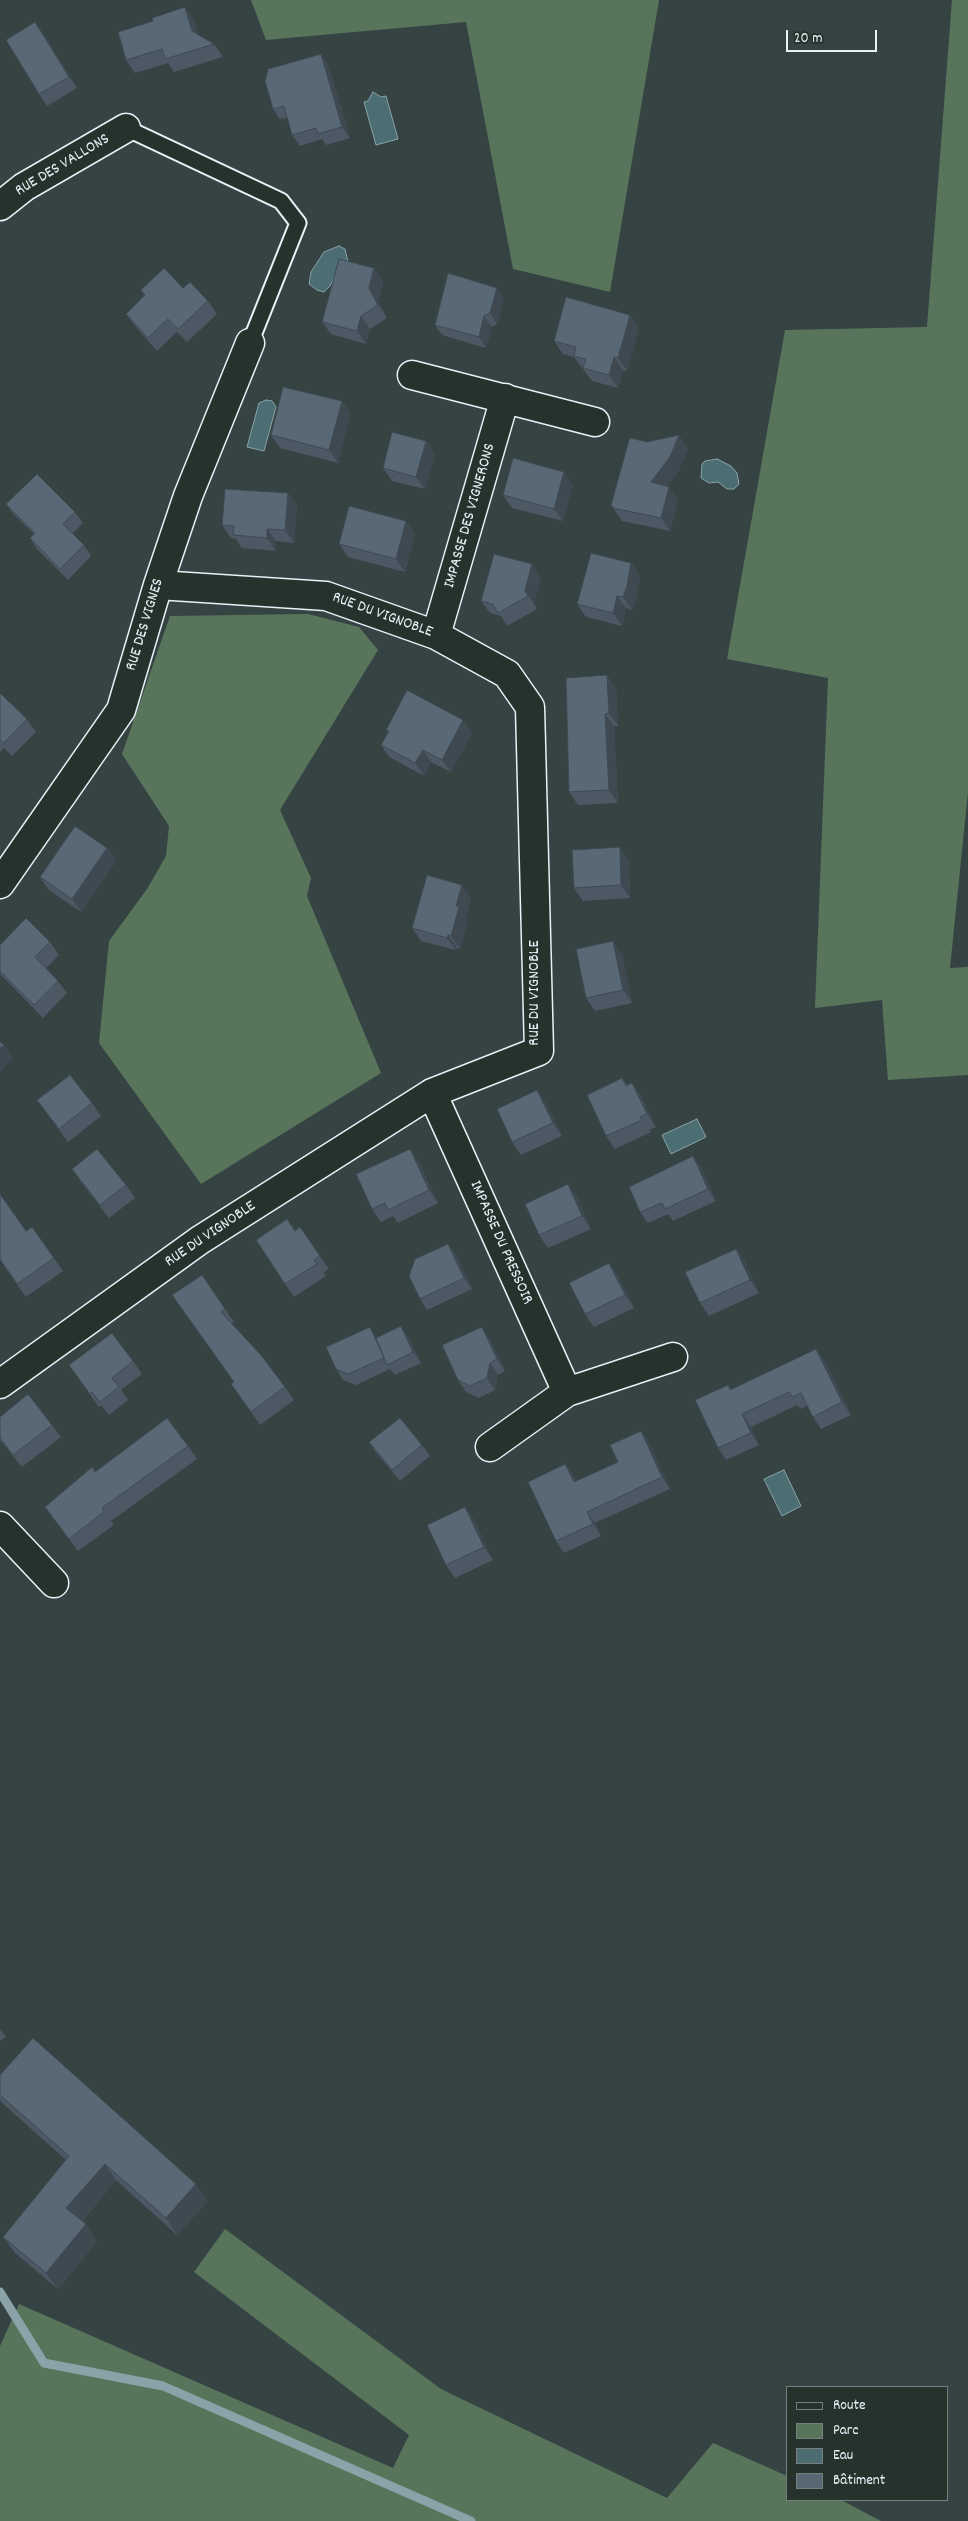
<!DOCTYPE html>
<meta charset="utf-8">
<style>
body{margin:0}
#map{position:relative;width:968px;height:2521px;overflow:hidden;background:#354343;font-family:Dekko,sans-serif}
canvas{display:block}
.legend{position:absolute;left:786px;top:2386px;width:162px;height:115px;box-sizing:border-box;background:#26332d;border:1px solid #747f7e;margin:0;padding:6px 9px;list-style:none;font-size:15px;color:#e8f1f8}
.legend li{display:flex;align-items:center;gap:10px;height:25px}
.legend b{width:25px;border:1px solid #747f7e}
.scale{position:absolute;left:786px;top:30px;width:91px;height:22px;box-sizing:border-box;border:2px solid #e8f1f8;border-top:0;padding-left:6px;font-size:15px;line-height:18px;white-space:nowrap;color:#e8f1f8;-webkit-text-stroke:4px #26332d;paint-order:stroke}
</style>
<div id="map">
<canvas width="968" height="2521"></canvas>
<ul class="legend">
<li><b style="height:6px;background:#26332d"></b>Route</li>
<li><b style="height:14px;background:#58755c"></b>Parc</li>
<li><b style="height:14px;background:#4c6e72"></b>Eau</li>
<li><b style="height:14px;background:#586875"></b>Bâtiment</li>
</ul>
<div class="scale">20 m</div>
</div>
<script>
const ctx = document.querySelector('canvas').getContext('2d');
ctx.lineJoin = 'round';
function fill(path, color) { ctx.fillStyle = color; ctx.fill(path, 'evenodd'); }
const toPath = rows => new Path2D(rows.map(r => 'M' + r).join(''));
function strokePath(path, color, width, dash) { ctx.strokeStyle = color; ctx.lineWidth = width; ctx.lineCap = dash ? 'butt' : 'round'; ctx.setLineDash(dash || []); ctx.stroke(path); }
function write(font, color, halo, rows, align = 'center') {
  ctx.font = font + ' Dekko,sans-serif'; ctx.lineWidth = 4; ctx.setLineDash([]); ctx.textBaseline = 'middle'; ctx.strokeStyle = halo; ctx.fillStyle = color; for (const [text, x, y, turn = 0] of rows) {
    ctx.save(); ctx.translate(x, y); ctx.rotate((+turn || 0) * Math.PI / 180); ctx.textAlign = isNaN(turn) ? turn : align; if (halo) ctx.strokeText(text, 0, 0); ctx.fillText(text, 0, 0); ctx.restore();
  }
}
fill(toPath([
 [251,0,659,0,610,292,513,269,466,22,266,40],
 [952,0,968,0,968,792,950,968,968,967,968,1075,888,1080,882,1000,815,1008,828,678,727,659,785,330,927,327],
 [308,614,359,627,378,650,280,810,311,878,307,896,381,1073,201,1184,99,1043,109,941,147,889,166,856,169,826,122,754,170,616],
 [225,2229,441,2389,667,2498,713,2443,787,2476,787,2500,841,2500,881,2521,0,2521,0,2346,19,2304,393,2468,409,2435,194,2272]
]), '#58755c');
const water = toPath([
 [373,92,381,97,386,96,398,139,376,145,364,102,368,101,373,92],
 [339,246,345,249,348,262,337,271,330,286,324,292,317,290,309,284,311,272,324,252,339,246],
 [266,400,272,401,276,407,264,451,247,447,259,403,266,400],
 [717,459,731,466,737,473,739,484,734,489,727,489,718,482,709,483,701,478,702,464,705,461,717,459],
 [697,1119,706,1137,671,1154,662,1135,697,1119],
 [784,1470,801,1506,782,1516,764,1479,784,1470]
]);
fill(water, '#4c6e72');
strokePath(water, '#8aa2a8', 1);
strokePath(toPath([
 [0,2292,44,2363,163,2386,471,2521]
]), '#8aa2a8', 9);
const lane = toPath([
 [126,128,281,201,298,223,250,343]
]);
const street = toPath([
 [0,206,24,187,126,128],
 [412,375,595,422],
 [436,635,505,398],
 [0,884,121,710,158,585,188,496,250,343],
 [432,1093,567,1392,490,1447],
 [0,1384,200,1240,432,1093,539,1051,530,707,507,674,436,635,326,596,158,585],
 [567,1392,673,1357],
 [0,1526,54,1583]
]);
strokePath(lane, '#e8f1f8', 19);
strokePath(street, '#e8f1f8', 31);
strokePath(lane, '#26332d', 15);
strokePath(street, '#26332d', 28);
fill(toPath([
 [185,7,194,20,198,35,214,44,223,57,174,72,168,63,135,73,126,60,153,21],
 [43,33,77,88,47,106,39,94],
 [328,64,350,138,326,145,322,139,300,146,292,135,287,118,280,119,273,109],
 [374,268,383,281,378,301,387,318,370,329,366,344,331,334,322,322],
 [183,288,208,301,217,314,187,342,177,332,157,351,135,326,126,314,144,295,141,290],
 [504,299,497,324,492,327,486,348,442,335,435,325],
 [630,315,639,328,627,371,623,370,618,388,592,381,574,357,563,354,554,341],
 [342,401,350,413,338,463,280,448,271,435],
 [426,441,435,454,425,489,392,481,383,468],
 [688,448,679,470,667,486,678,500,670,531,622,521,613,508],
 [573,485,563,521,512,508,503,495],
 [288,493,297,506,294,543,276,541,276,551,242,548,236,539,231,538,222,525],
 [6,504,75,512,83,523,72,534,84,545,91,556,68,580,37,549,30,538,34,534,14,515],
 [406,521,415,534,405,572,348,557,339,544],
 [631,563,640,576,636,599,632,610,626,608,622,626,586,617,577,604],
 [541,577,534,603,537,609,507,626,501,616,490,613,481,601],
 [616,688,618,726,614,726,618,803,578,805,569,792],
 [0,693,27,719,36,732,12,756,4,748,0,752],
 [463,720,472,733,451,772,431,762,424,776,389,757,381,745,388,733,386,730],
 [107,848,116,861,81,912,49,890,40,877],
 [629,860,630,898,583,901,574,888],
 [471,898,466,916,468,920,460,949,457,948,456,950,421,941,412,928],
 [50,942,59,955,46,968,58,981,67,993,43,1018,0,974,0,945],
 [622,954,632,1003,595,1011,586,998],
 [622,1078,627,1085,632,1083,641,1096,656,1127,649,1130,651,1132,615,1149,606,1136],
 [37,1100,92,1103,101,1116,68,1142],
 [546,1103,562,1136,521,1155,512,1142],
 [410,1149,419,1162,438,1203,398,1223,393,1216,381,1222,372,1209],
 [701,1167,716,1201,673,1221,668,1214,648,1223,640,1212],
 [72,1169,126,1185,135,1198,109,1218,81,1182],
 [577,1197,591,1229,548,1248,539,1235],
 [32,1227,63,1271,26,1297,0,1260,26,1231],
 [300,1227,329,1269,323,1273,326,1276,294,1297,285,1284,295,1230],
 [448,1244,456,1255,472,1289,427,1310,420,1299],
 [736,1249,745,1262,759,1293,709,1316,700,1303],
 [202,1275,234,1322,232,1323,285,1387,294,1400,260,1425,231,1384,234,1382],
 [618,1276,634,1308,594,1327,585,1314],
 [401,1326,408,1337,421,1363,395,1375,390,1369,356,1385,343,1380,336,1369],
 [490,1339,505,1371,498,1375,495,1390,479,1398,466,1392,458,1380],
 [133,1361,142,1374,121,1390,128,1400,109,1415,101,1405,99,1407,69,1365],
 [825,1361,851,1415,821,1429,813,1417,807,1406,800,1409,797,1405,751,1427,759,1445,726,1460,718,1448,728,1385,731,1389],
 [0,1417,52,1425,61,1437,22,1467,0,1440],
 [641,1431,649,1443,670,1489,595,1523,601,1536,564,1553,556,1541,565,1464,574,1476,576,1481,618,1462],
 [369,1442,422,1445,430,1456,400,1481,377,1454],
 [188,1446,197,1459,111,1521,114,1525,78,1551,45,1507,95,1472],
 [465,1507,474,1520,493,1560,455,1578,446,1565],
 [0,2029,6,2037,0,2041],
 [0,2075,208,2201,177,2235,116,2180,82,2221,97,2241,58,2289,15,2253,3,2237,66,2160,2,2103,0,2100]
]), '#4c5965');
fill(toPath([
 [185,7,194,20,201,44,192,31],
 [35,22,43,33,77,88,69,77],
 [321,54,328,64,350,138,342,127],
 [374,268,383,281,378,301,387,318,378,305,369,288],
 [497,288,504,299,497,324,490,313],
 [630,315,639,328,627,371,618,358],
 [361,316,370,329,366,344,357,331],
 [484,316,492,327,486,348,479,337],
 [614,357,623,370,618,388,609,375],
 [342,401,350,413,338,463,329,450],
 [679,435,688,448,679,470,660,495,651,482],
 [426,441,435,454,425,489,416,477],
 [564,472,573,485,563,521,554,509],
 [669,487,678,500,670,531,661,518],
 [288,493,297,506,294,543,285,530],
 [406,521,415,534,405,572,396,559],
 [267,529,276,541,276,551,267,538],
 [631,563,640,576,636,599,632,610,623,597],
 [532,564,541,577,534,603,537,609,525,590],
 [617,596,626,608,622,626,613,613],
 [607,675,616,688,618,726,609,713],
 [605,714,614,726,618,803,609,790],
 [463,720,472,733,451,772,442,760],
 [423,750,431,762,424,776,415,763],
 [620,847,629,860,630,898,621,885],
 [107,848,116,861,81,912,72,899],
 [462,885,471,898,466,916,468,920,460,949,451,936,456,906],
 [448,935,457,948,456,950,447,938],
 [613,941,622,954,632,1003,623,990],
 [4,1045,13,1058,0,1072,0,1049],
 [632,1083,641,1096,656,1127,647,1114],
 [537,1090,546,1103,562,1136,553,1123],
 [410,1149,419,1162,438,1203,429,1190],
 [693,1156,701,1167,716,1201,708,1189],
 [568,1184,577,1197,591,1229,582,1216],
 [448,1244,456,1255,472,1289,464,1278],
 [736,1249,745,1262,759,1293,750,1280],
 [609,1263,618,1276,634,1308,625,1295],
 [401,1326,408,1337,421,1363,413,1352],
 [370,1327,377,1337,384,1358],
 [482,1327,490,1339,505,1371,497,1359],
 [816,1349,825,1361,851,1415,842,1402],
 [490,1363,498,1375,495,1390,487,1378],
 [742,1414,751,1427,759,1445,751,1433],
 [641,1431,649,1443,670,1489,662,1477],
 [565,1464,574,1476,582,1494,574,1482],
 [465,1507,474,1520,493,1560,484,1547],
 [587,1512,595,1523,601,1536,593,1524],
 [105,2164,116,2180,78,2225,66,2208],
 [196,2184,208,2201,177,2235,166,2218],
 [86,2224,97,2241,58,2289,46,2273]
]), '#3e4952');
const building = toPath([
 [185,7,192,31,214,44,165,59,162,49,126,60,118,32,153,21,152,18,185,7],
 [35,22,69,77,39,94,6,40,35,22],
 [321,54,342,127,318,134,316,128,292,135,284,106,273,109,265,81,268,69,321,54],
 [339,259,374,268,369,288,378,305,361,316,357,331,322,322,339,259],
 [164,268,183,288,190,282,208,301,178,329,168,319,148,338,126,314,145,295,141,290,164,268],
 [448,273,497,288,490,313,484,316,479,337,435,325,448,273],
 [566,297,630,315,618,358,614,357,609,375,583,368,586,359,574,356,576,347,554,341,566,297],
 [283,387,342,401,329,450,271,435,283,387],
 [392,432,426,441,416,477,383,468,392,432],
 [679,435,670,457,651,482,669,487,661,518,613,508,611,505,629,440,631,438,647,442,679,435],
 [513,458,564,472,554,509,503,495,513,458],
 [37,474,75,512,63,524,84,545,60,569,30,538,35,533,6,504,37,474],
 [225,489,288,493,285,530,267,529,267,538,233,535,234,526,222,525,225,489],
 [349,506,406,521,396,559,339,544,349,506],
 [591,553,631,563,627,586,623,597,617,596,613,613,577,604,591,553],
 [494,554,532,564,525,590,528,596,498,613,493,604,481,601,494,554],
 [607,675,609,713,605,714,609,790,569,792,566,678,607,675],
 [407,690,463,720,442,760,423,750,415,763,381,745,389,731,386,730,407,690],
 [0,693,27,719,4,743,0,740,0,693],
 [75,826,107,848,72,899,40,877,75,826],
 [620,847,621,885,574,888,572,850,620,847],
 [427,875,462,885,456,906,459,907,451,936,448,935,447,938,412,928,427,875],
 [26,918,50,942,35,957,58,981,34,1005,0,971,0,945,26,918],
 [613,941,623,990,586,998,576,949,613,941],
 [0,1041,4,1045,0,1049,0,1041],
 [70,1075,92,1103,59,1129,37,1100,70,1075],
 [622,1078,626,1086,632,1083,647,1114,640,1117,642,1120,606,1136,587,1095,622,1078],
 [537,1090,553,1123,512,1142,497,1109,537,1090],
 [97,1149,126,1185,100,1205,72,1169,97,1149],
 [410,1149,429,1190,388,1210,385,1203,372,1209,356,1174,410,1149],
 [693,1156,708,1189,665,1209,662,1203,640,1212,629,1187,693,1156],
 [568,1184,582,1216,539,1235,525,1204,568,1184],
 [0,1194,26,1231,32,1227,54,1258,17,1284,0,1259,0,1194],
 [287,1219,295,1231,300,1227,320,1256,314,1260,317,1264,285,1284,256,1240,287,1219],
 [448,1244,464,1278,420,1299,409,1276,415,1259,448,1244],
 [736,1249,750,1280,700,1303,685,1272,736,1249],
 [609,1263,625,1295,585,1314,569,1283,609,1263],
 [202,1275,225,1309,221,1312,261,1355,285,1387,251,1412,231,1384,234,1382,172,1295,202,1275],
 [401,1326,413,1352,387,1365,376,1338,401,1326],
 [370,1327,384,1358,348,1374,336,1369,326,1347,370,1327],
 [482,1327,497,1359,490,1363,487,1378,470,1386,458,1380,442,1345,482,1327],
 [112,1333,133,1361,112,1378,119,1387,100,1402,92,1392,90,1394,69,1365,112,1333],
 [816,1349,842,1402,813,1417,801,1393,792,1397,789,1392,742,1414,751,1433,718,1448,695,1400,728,1385,730,1390,816,1349],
 [28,1394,52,1425,13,1455,0,1438,0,1417,28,1394],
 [167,1418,188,1446,102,1508,104,1512,69,1539,45,1507,92,1467,95,1472,167,1418],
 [400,1418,422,1445,392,1470,369,1442,400,1418],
 [641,1431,662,1477,587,1512,593,1524,556,1541,528,1482,565,1464,574,1482,618,1462,610,1445,641,1431],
 [465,1507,484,1547,446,1565,427,1525,465,1507],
 [33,2038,196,2184,166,2218,105,2164,66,2208,86,2224,46,2273,3,2237,69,2156,0,2095,0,2075,33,2038]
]);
fill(building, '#586875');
strokePath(building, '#3e4952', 1);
write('16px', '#e8f1f8', '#26332d', [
 ["RUE DES VALLONS",63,166,-31],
 ["IMPASSE DES VIGNERONS",471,516,-74],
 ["RUE DU VIGNOBLE",382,616,20],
 ["RUE DES VIGNES",146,625,-73],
 ["RUE DU VIGNOBLE",536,993,-90],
 ["RUE DU VIGNOBLE",211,1235,-34],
 ["IMPASSE DU PRESSOIR",500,1243,66]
]);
</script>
